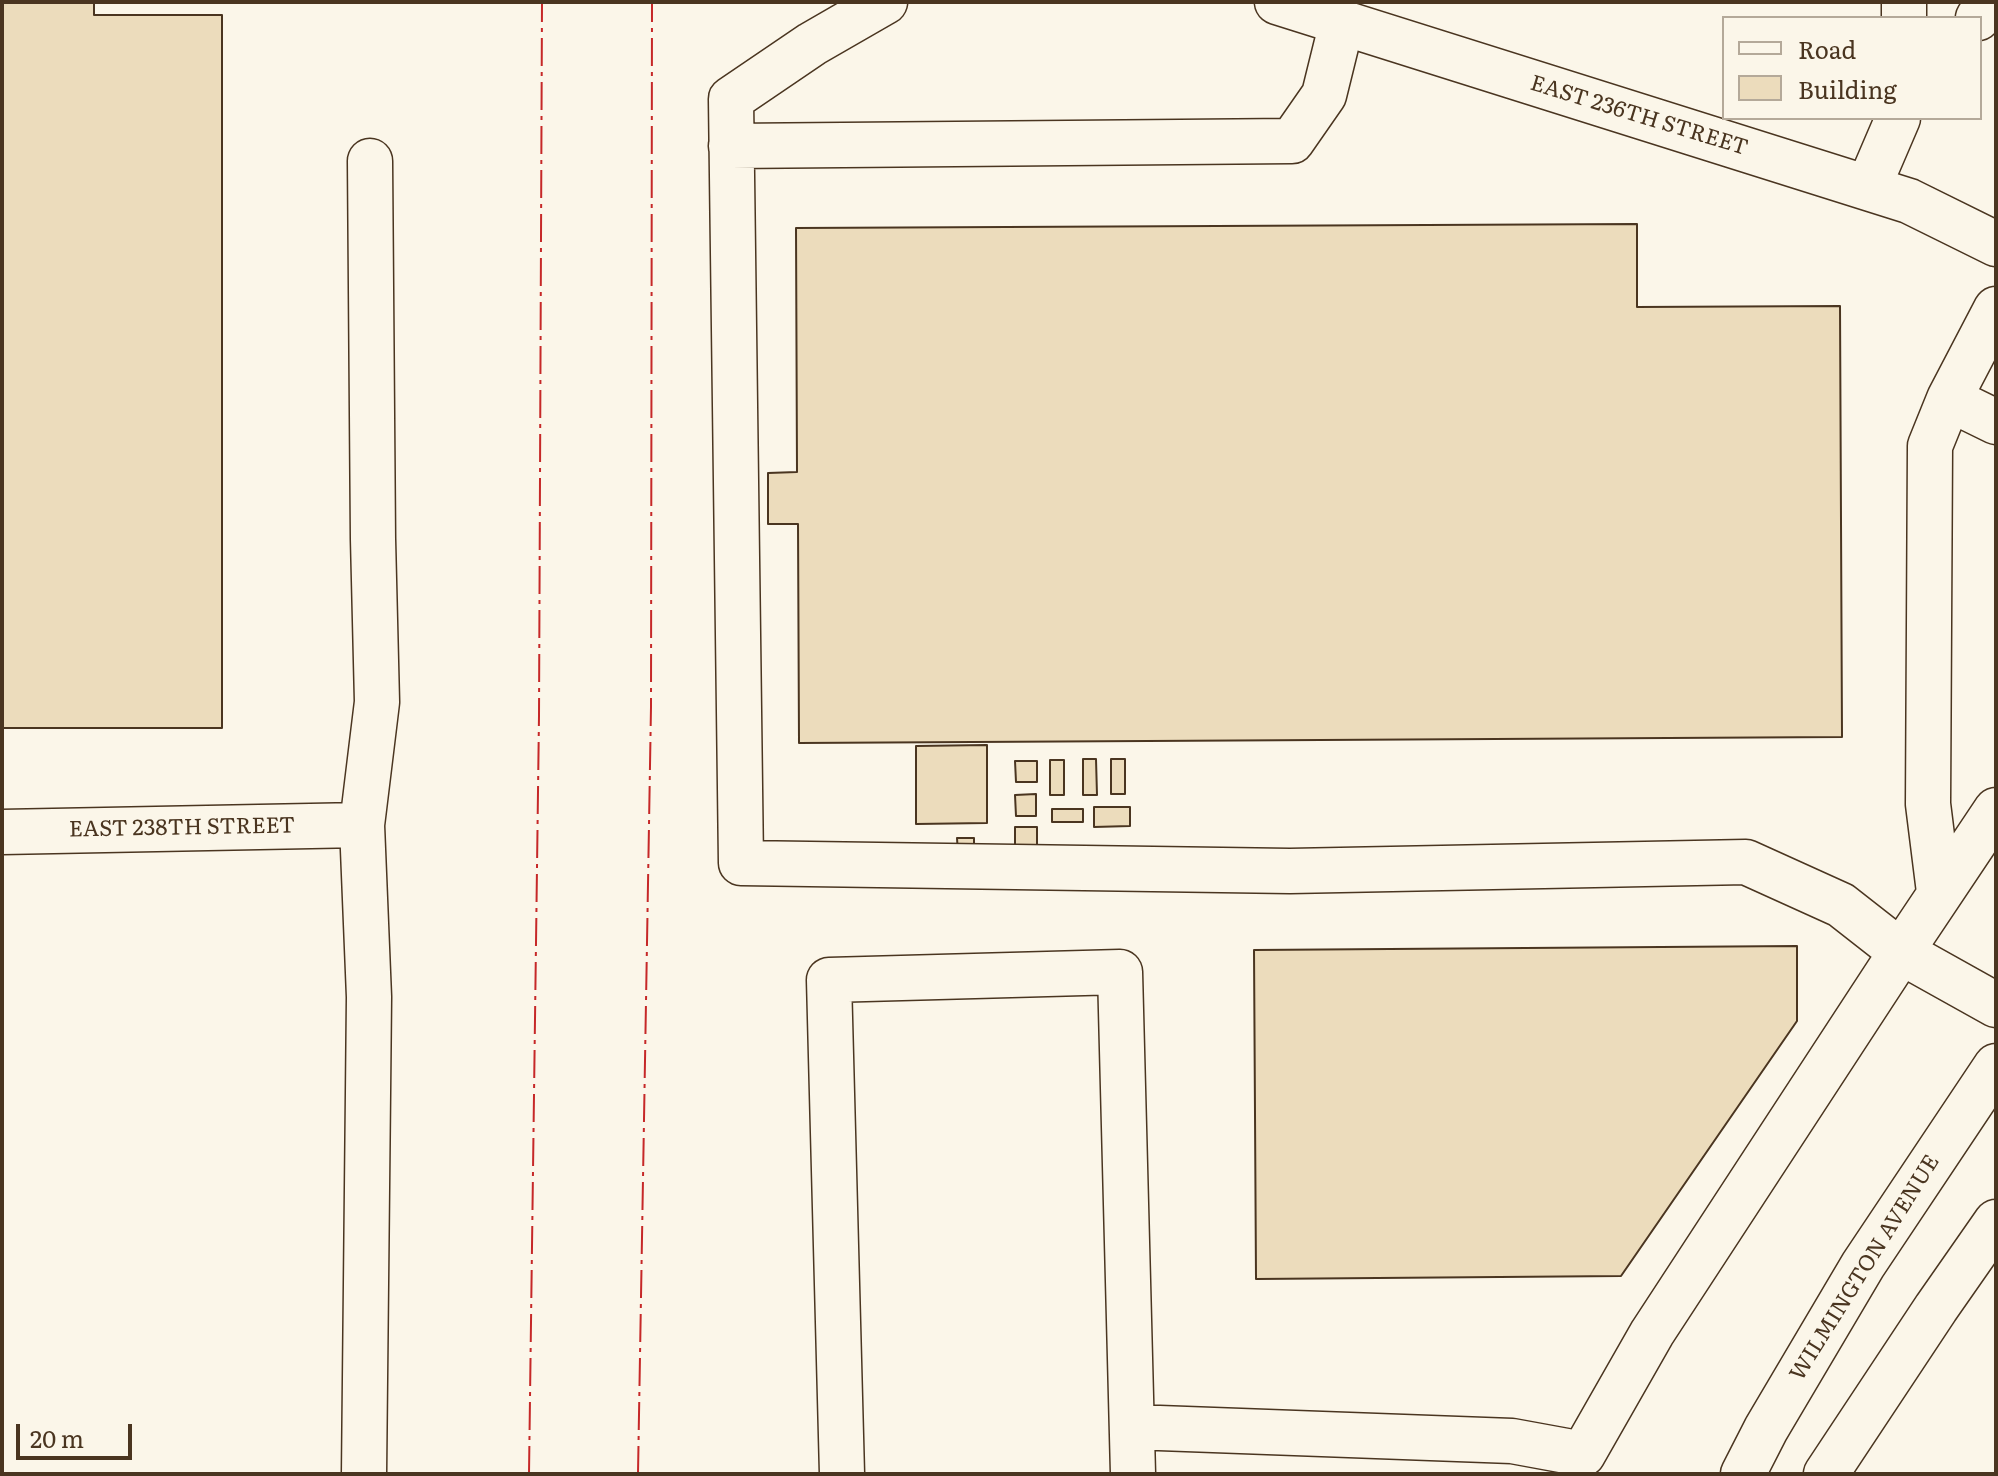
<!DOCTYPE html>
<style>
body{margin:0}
#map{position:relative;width:1998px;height:1476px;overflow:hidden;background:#fbf6e9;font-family:Literata,serif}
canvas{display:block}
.frame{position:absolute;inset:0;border:4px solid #4a3520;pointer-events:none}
.legend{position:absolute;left:1722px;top:16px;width:260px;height:104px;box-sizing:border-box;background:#fbf6e9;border:2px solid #b4a999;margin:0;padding:10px 14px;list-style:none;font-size:24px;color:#4a3520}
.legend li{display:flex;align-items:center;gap:16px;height:40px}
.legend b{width:40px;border:2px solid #b4a999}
.scale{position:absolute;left:16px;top:1424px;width:116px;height:36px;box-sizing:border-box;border:4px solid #4a3520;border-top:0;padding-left:10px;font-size:24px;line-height:28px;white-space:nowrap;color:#4a3520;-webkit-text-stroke:6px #fbf6e9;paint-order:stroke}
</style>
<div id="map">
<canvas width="1998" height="1476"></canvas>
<div class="frame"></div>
<ul class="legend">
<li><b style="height:10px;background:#fbf6e9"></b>Road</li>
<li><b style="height:22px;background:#ecdcbc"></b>Building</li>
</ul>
<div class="scale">20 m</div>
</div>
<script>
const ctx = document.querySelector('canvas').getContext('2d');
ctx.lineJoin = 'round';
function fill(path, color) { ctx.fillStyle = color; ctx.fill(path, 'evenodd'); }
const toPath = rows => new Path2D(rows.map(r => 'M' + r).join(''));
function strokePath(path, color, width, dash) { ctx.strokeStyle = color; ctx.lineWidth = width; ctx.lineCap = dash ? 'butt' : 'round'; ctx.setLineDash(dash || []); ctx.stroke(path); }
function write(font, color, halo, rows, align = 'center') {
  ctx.font = font + ' Literata,serif'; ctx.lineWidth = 6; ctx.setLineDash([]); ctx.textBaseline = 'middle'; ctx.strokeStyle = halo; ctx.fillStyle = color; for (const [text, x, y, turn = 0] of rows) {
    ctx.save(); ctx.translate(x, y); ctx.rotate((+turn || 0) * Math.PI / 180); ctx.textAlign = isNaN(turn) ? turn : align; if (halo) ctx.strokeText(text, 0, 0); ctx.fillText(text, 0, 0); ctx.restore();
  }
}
const building = toPath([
 [2,2,94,2,94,15,222,15,222,728,2,728,2,2],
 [1637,224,1637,307,1840,306,1842,737,799,743,798,524,768,524,768,473,797,472,796,228,1637,224],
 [987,745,987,823,916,824,916,746,987,745],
 [1083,759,1096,759,1097,795,1083,795,1083,759],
 [1111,759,1125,759,1125,794,1111,794,1111,759],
 [1050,760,1064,760,1064,795,1050,795,1050,760],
 [1015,761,1037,761,1037,782,1016,782,1015,761],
 [1036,794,1036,816,1016,816,1015,795,1036,794],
 [1094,807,1130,807,1130,826,1094,827,1094,807],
 [1052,809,1083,809,1083,822,1052,822,1052,809],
 [1015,827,1037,827,1037,847,1015,847,1015,827],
 [957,838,974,838,974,854,958,854,957,838],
 [1797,946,1797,1021,1621,1276,1256,1279,1254,950,1797,946]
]);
fill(building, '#ecdcbc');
strokePath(building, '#4a3520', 2);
const minor = toPath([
 [885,2,812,44,731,99,741,863,1290,871,1746,862,1841,905,1901,952,1996,810],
 [1277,2,1909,201,1996,244],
 [1904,2,1904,18],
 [1978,18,1988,2],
 [731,146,1292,141,1324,95,1342,22],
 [1868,188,1898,118],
 [1949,399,1996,309],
 [2,832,362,825],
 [1939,892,1928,804,1930,446,1949,399,1996,422],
 [1132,1427,1512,1441,1583,1454,1652,1333,1901,952,1996,1005],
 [364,1474,369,997,362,825,377,702,373,539,370,161],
 [842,1474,829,980,1120,972,1133,1474]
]);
const major = toPath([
 [1743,1474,1766,1429,1863,1265,1996,1066],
 [1826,1474,1936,1308,1996,1222]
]);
strokePath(minor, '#4a3520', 47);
strokePath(major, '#4a3520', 47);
strokePath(minor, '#fbf6e9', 44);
strokePath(major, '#fbf6e9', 44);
strokePath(toPath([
 [529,1474,539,716,542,2],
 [638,1474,651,707,652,2]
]), '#c62828', 2, [28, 6, 4, 6]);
write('22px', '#4a3520', '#fbf6e9', [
 ["EAST 236TH STREET",1639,116,17],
 ["EAST 238TH STREET",182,828,-1],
 ["WILMINGTON AVENUE",1865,1268,-58]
]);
</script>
